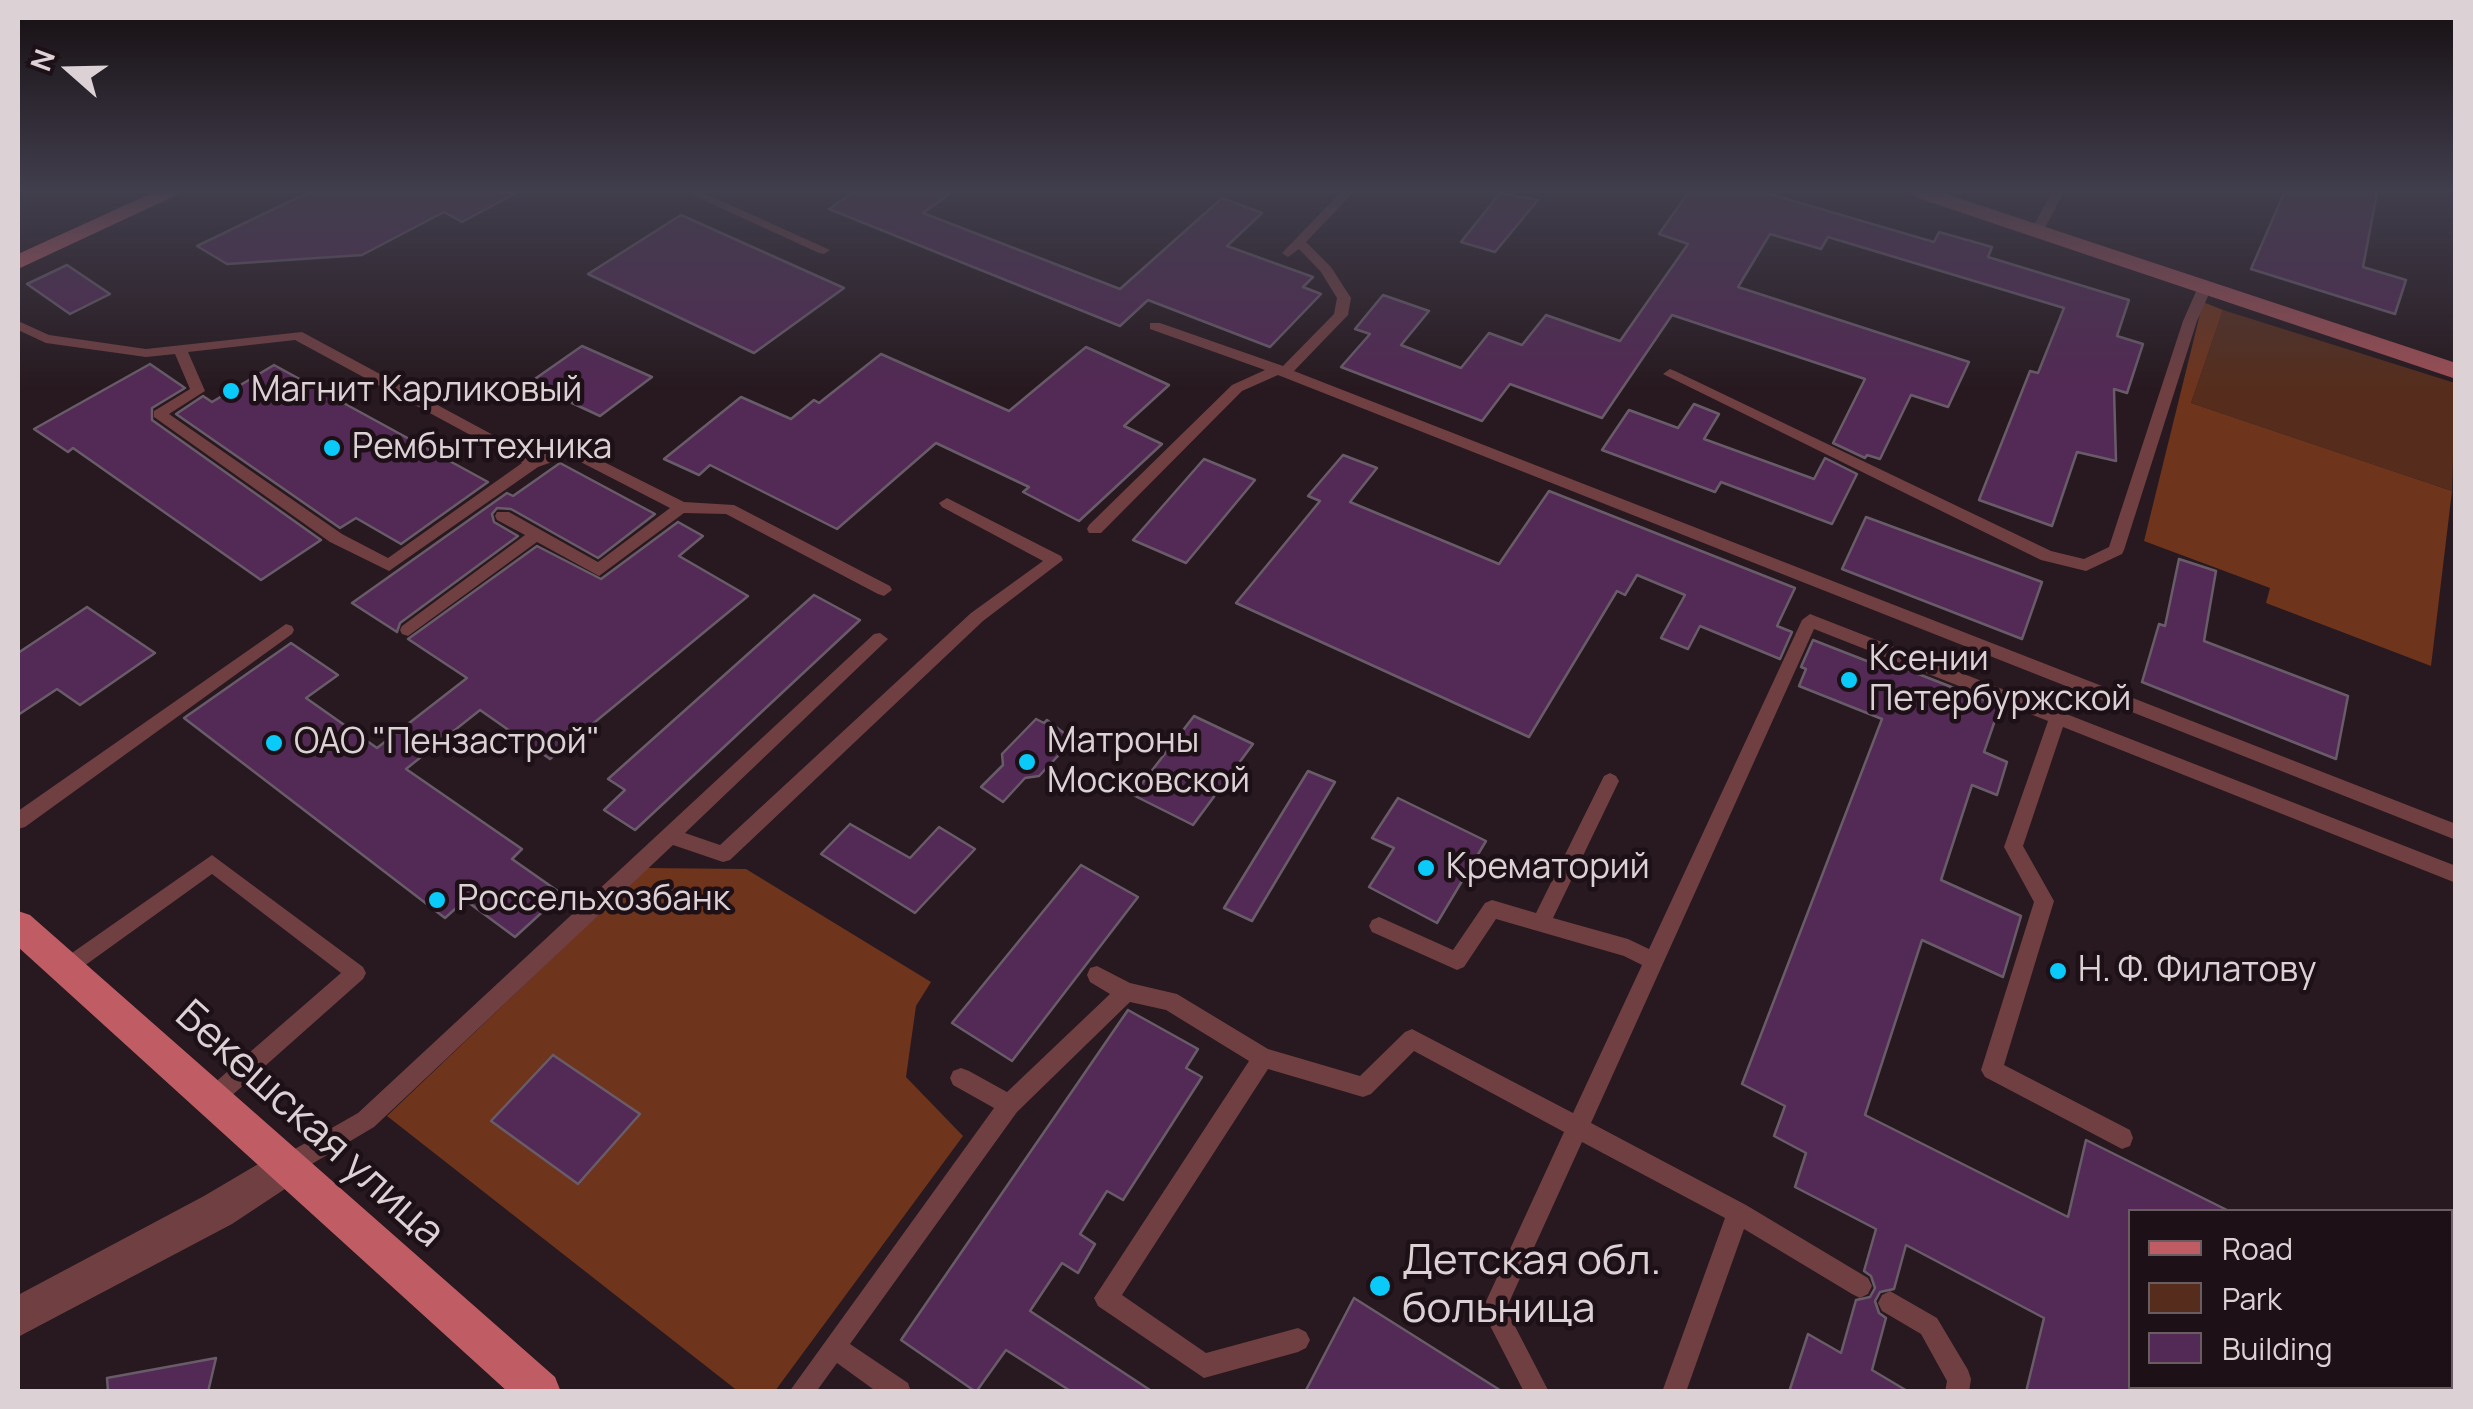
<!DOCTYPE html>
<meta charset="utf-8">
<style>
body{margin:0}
#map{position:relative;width:2473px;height:1409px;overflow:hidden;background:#27191f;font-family:Manrope,sans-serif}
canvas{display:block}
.frame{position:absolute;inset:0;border:20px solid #dcd1d5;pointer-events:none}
.legend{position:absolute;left:2128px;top:1209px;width:325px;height:180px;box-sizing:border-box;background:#1d1016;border:2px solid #695d62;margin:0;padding:12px 18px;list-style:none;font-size:30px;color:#dcd1d5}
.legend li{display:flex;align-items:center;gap:20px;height:50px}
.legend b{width:50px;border:2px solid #695d62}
.north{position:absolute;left:20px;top:20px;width:100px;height:100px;-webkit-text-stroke:8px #1d1016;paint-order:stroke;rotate:290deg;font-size:28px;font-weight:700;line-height:40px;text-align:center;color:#dcd1d5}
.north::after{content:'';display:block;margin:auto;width:35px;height:45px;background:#dcd1d5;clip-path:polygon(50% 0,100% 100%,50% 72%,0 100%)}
</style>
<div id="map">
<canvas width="2473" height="1409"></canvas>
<div class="frame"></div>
<ul class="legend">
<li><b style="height:12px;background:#bf5c64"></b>Road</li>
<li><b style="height:28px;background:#562d1c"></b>Park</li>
<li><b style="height:28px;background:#532955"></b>Building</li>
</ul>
<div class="north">N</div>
</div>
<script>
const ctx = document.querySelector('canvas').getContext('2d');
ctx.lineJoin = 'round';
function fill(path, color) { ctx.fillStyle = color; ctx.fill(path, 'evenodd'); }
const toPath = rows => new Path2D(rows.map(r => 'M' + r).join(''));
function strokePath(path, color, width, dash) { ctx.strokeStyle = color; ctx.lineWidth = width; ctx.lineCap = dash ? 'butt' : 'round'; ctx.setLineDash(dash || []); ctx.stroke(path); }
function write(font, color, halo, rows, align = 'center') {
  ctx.font = font + ' Manrope,sans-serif'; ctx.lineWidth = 9; ctx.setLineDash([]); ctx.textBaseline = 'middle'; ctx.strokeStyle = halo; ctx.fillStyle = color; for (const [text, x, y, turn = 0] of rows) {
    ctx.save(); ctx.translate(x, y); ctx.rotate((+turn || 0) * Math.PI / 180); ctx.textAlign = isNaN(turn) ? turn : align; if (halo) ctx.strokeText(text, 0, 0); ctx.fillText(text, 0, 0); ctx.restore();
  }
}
fill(toPath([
 [2223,310,2455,383,2452,491,2191,403]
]), '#562d1c');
fill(toPath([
 [2203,302,2223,310,2191,403,2452,491,2431,666,2266,603,2270,588,2144,541],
 [647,868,746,869,931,982,916,1006,906,1077,963,1136,775,1391,739,1392,387,1116]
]), '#6f341c');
const building = toPath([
 [307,193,516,193,462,222,444,212,362,255,227,264,197,246,307,193],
 [852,193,951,193,923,213,1120,289,1222,198,1262,213,1227,246,1313,277,1303,287,1321,294,1270,347,1148,300,1120,326,829,209,852,193],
 [1500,193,1538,200,1495,252,1461,242,1500,193],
 [1688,193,1766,193,1934,242,1939,232,1992,247,1988,257,2129,300,2117,336,2143,344,2127,393,2114,389,2116,461,2077,452,2052,526,1979,500,2030,371,2038,373,2064,308,1828,237,1821,249,1770,234,1738,287,1969,362,1948,407,1911,395,1880,459,1867,455,1865,458,1833,443,1865,379,1672,315,1602,418,1510,384,1482,421,1341,367,1370,334,1355,329,1383,295,1429,311,1401,345,1461,368,1489,333,1522,345,1546,315,1620,341,1688,244,1659,234,1688,193],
 [2284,193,2377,193,2363,267,2406,280,2395,314,2251,269,2284,193],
 [681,215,844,288,754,353,588,274,681,215],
 [67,265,110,294,70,314,27,284,67,265],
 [582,346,652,377,600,416,529,383,582,346],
 [1086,347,1169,385,1124,426,1162,444,1079,521,1023,492,1029,487,936,443,837,529,710,465,699,475,664,459,741,397,791,419,814,400,819,403,881,354,1009,411,1086,347],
 [150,364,185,388,152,408,152,420,321,540,261,580,73,448,68,452,34,429,150,364],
 [274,365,488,482,401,544,356,518,340,528,176,414,203,396,212,402,274,365],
 [1694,404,1719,414,1704,439,1814,479,1825,458,1857,474,1832,524,1721,482,1715,492,1602,450,1629,410,1678,428,1694,404],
 [1343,455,1377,468,1350,502,1499,564,1549,491,1795,588,1777,626,1792,632,1780,659,1700,626,1688,649,1661,638,1685,595,1637,575,1625,595,1617,591,1529,737,1236,603,1320,501,1308,496,1343,455],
 [1204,459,1255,480,1186,563,1133,540,1204,459],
 [560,463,655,514,598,558,511,509,497,508,492,514,494,522,518,536,400,623,397,632,352,603,507,493,513,496,560,463],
 [1866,517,2042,582,2022,639,1842,569,1866,517],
 [678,522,703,536,679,556,748,596,550,759,480,710,406,769,522,849,512,859,562,894,515,937,465,900,445,918,184,718,291,643,338,675,306,698,377,748,467,678,408,639,537,546,601,579,678,522],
 [2179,559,2216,571,2204,641,2348,696,2336,759,2142,682,2159,624,2165,626,2179,559],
 [814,595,860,620,635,830,604,810,625,790,608,779,814,595],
 [87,607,155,653,80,705,57,689,18,715,18,653,87,607],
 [1813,640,1872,663,1875,657,2000,706,1984,752,2007,762,1997,795,1972,785,1941,880,2021,916,2003,977,1922,940,1865,1115,2068,1217,2086,1140,2231,1212,2130,1212,2130,1392,2026,1392,2044,1318,1906,1245,1894,1289,1880,1292,1875,1301,1879,1313,1886,1318,1872,1370,1909,1392,1789,1392,1808,1334,1841,1353,1856,1300,1870,1297,1875,1288,1871,1276,1864,1271,1876,1229,1795,1187,1806,1153,1774,1136,1785,1106,1742,1084,1882,719,1799,686,1806,669,1801,667,1813,640],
 [1194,716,1253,744,1193,825,1133,795,1194,716],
 [1036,719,1044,723,1047,720,1073,740,1039,776,1025,778,1003,802,981,787,1003,765,1002,754,1036,719],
 [1308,771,1335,782,1252,921,1224,908,1308,771],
 [1398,798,1486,841,1437,923,1369,887,1394,848,1372,838,1398,798],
 [850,824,910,858,939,827,975,849,915,913,821,854,850,824],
 [1081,865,1138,897,1012,1061,952,1023,1081,865],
 [1128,1010,1198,1049,1186,1068,1202,1077,1123,1200,1107,1191,1080,1234,1095,1244,1078,1273,1062,1263,1030,1311,1153,1392,1072,1392,1006,1350,976,1392,901,1340,1128,1010],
 [553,1055,640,1114,578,1184,491,1121,553,1055],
 [1354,1298,1503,1392,1305,1392,1354,1298],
 [216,1358,208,1392,108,1392,107,1378,216,1358]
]);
fill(building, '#532955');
strokePath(building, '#695c69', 2.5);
fill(toPath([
 [688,193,704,193,830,250,824,254,819,253,688,193],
 [1340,193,1353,193,1306,242,1331,267,1351,298,1348,315,1294,371,2456,824,2456,840,1278,375,1242,391,1101,533,1089,533,1087,529,1089,525,1232,385,1265,370,1150,329,1150,323,1160,323,1283,366,1334,314,1337,298,1321,272,1299,249,1288,257,1282,253,1340,193],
 [2051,193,2063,193,2042,234,2032,234,2031,231,2051,193],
 [2205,283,2212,287,2197,321,2124,550,2122,554,2086,571,2041,560,1663,374,1670,369,1675,371,2051,551,2084,559,2109,547,2183,321,2198,287,2205,283],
 [18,321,49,335,146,349,302,332,534,457,570,445,684,502,734,505,890,586,892,590,884,596,878,594,726,514,684,513,599,576,537,542,408,636,402,634,400,630,402,626,525,535,497,520,495,516,497,512,509,512,598,562,670,508,569,456,538,467,389,571,330,542,154,417,154,411,190,389,175,354,146,357,46,343,18,330,18,321],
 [295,340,522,463,388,558,342,534,169,414,205,391,188,352,295,340],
 [947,498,1061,556,1063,560,983,621,730,860,723,862,673,845,374,1127,295,1174,287,1177,279,1174,276,1166,279,1158,358,1113,874,634,880,633,888,639,685,833,720,845,971,613,1043,561,942,507,939,503,947,498],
 [1810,614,2456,866,2456,883,2063,727,2023,846,2054,901,2004,1065,2130,1130,2133,1138,2130,1146,2122,1149,1985,1077,1981,1070,2034,902,2004,847,2048,721,1814,629,1591,1123,1746,1205,1868,1278,1872,1286,1868,1294,1860,1298,1852,1294,1744,1229,1686,1392,1662,1392,1725,1218,1582,1142,1506,1309,1549,1392,1524,1392,1482,1310,1564,1132,1414,1051,1371,1094,1363,1097,1268,1069,1122,1295,1206,1353,1298,1328,1306,1332,1310,1340,1306,1348,1298,1352,1204,1378,1098,1306,1094,1298,1249,1061,1166,1010,1130,1002,1017,1112,850,1344,908,1383,911,1392,877,1392,837,1363,816,1392,789,1392,994,1108,953,1085,950,1078,953,1071,961,1068,969,1071,1007,1092,1110,994,1090,982,1087,975,1090,968,1097,966,1130,983,1177,994,1268,1049,1360,1076,1405,1032,1412,1029,1573,1113,1642,965,1624,956,1496,919,1464,967,1457,970,1372,932,1369,926,1372,920,1379,917,1386,920,1453,950,1485,903,1492,900,1536,913,1604,776,1610,773,1616,776,1619,781,1553,918,1628,939,1649,949,1802,620,1810,614],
 [286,624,292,626,294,630,292,634,25,827,18,829,18,811,286,624],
 [212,855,363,967,366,973,363,979,220,1106,212,1109,204,1106,201,1099,204,1092,341,973,212,874,73,974,66,977,59,974,56,968,59,962,212,855],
 [1890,1291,1937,1318,1968,1370,1971,1379,1969,1392,1945,1392,1947,1381,1921,1334,1882,1311,1878,1303,1882,1295,1890,1291]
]), '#6f3f41');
fill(toPath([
 [287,1147,300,1153,306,1166,300,1179,232,1224,18,1337,18,1295,204,1196,287,1147]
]), '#6f3f41');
fill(toPath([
 [1911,193,1943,193,2456,363,2456,379,1915,197,1911,193]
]), '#9c4f55');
fill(toPath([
 [152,193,181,193,18,269,18,254,152,193],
 [18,911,30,915,555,1377,561,1392,508,1392,18,947,18,911]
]), '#bf5c64');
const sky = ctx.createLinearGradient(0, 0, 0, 390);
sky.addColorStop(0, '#150e11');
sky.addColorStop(0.49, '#413e4d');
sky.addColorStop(1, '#413e4d00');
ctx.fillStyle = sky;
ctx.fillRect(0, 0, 2473, 390);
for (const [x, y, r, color] of [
 [231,391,10,"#0acafa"],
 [332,448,10,"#0acafa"],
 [1849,680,10,"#0acafa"],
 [274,743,10,"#0acafa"],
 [1027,762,10,"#0acafa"],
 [1426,868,10,"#0acafa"],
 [437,900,10,"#0acafa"],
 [2058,971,10,"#0acafa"],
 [1380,1286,12,"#0acafa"]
]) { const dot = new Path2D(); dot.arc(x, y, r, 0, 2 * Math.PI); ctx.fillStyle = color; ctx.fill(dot); strokePath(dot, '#1d1016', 4); }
write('35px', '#dcd1d5', '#1d1016', [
 ["Магнит Карликовый",251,391],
 ["Рембыттехника",352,448],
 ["Ксении",1869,660],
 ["Петербуржской",1869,700],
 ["Матроны",1047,742],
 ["Московской",1047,782],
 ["ОАО \"Пензастрой\"",294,743],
 ["Крематорий",1446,868],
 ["Россельхозбанк",457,900],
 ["Н. Ф. Филатову",2078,971]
], 'left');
write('42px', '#dcd1d5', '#1d1016', [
 ["Бекешская улица",309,1125,42]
]);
write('42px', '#dcd1d5', '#1d1016', [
 ["Детская обл.",1402,1262],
 ["больница",1402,1310]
], 'left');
</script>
